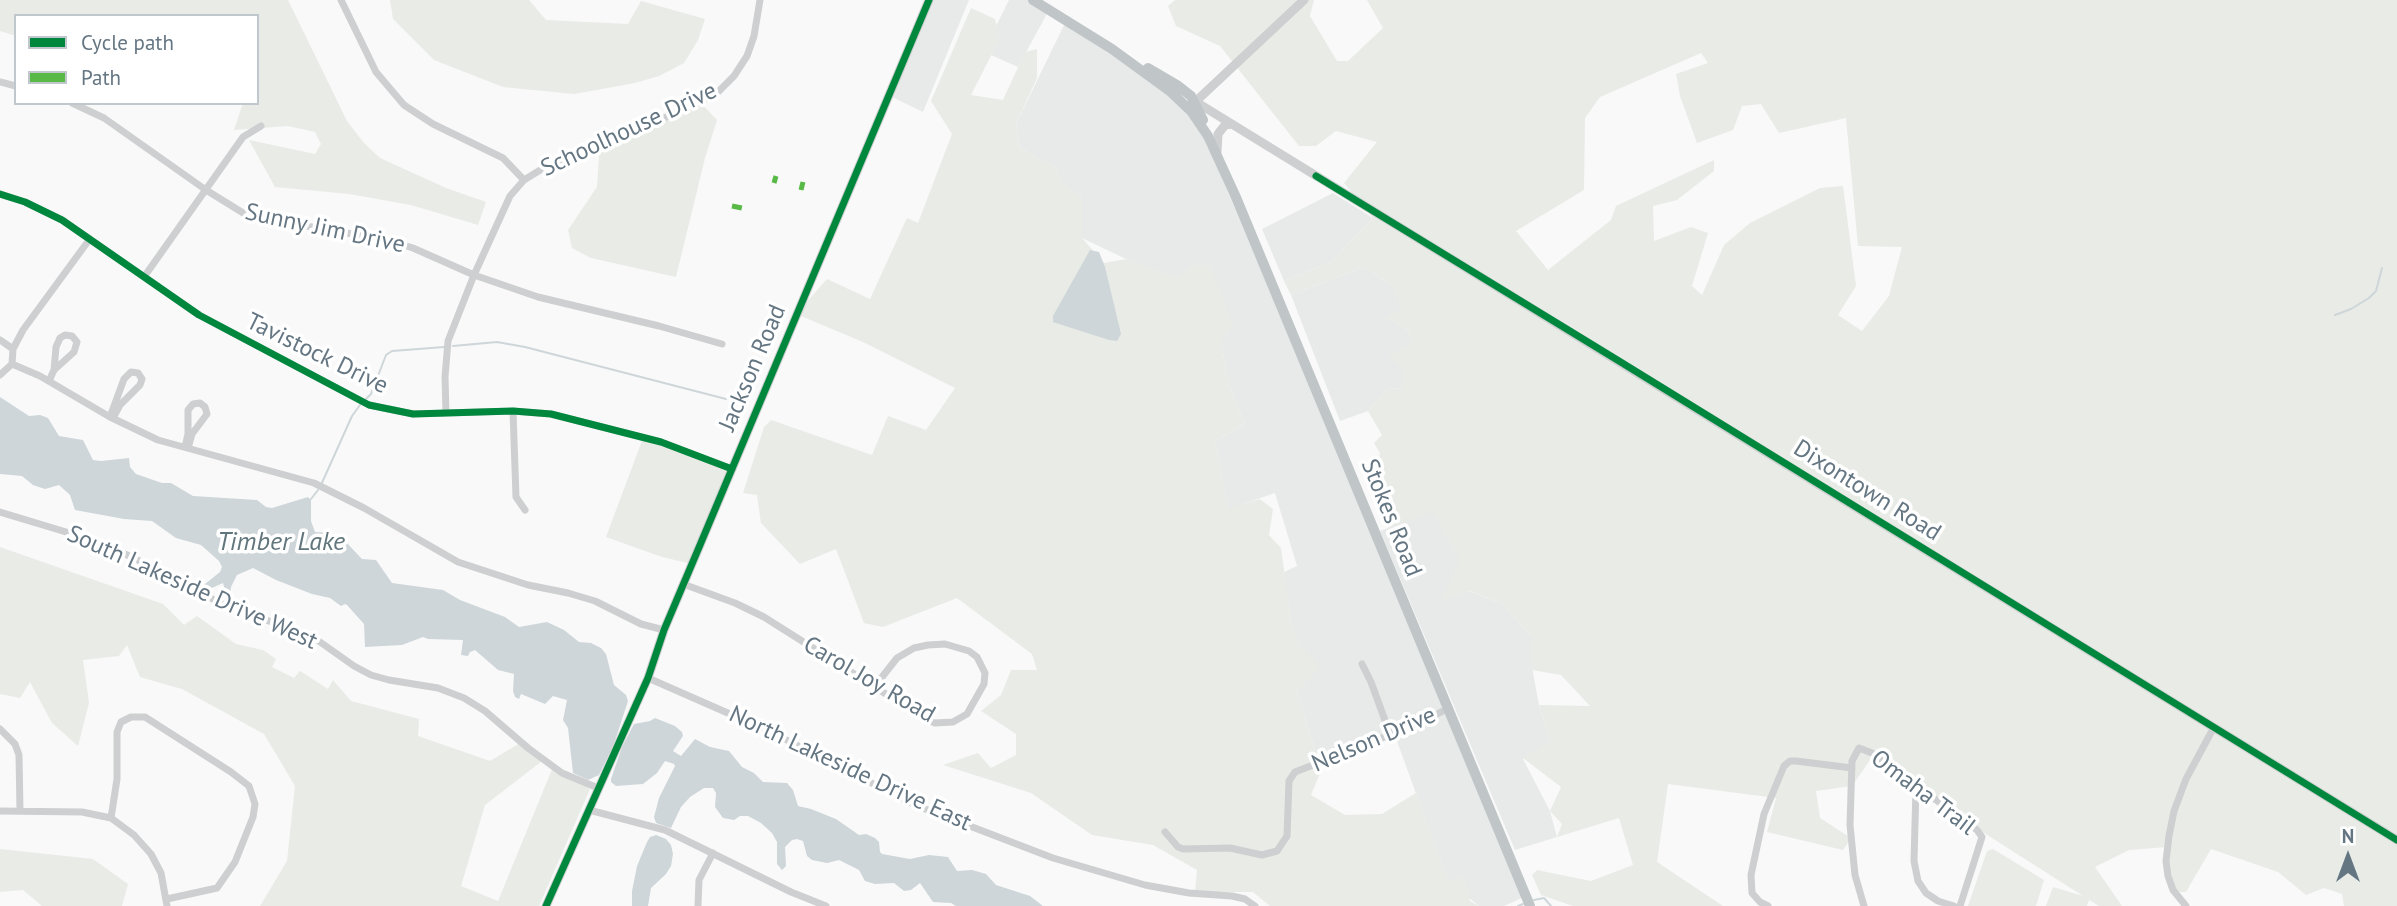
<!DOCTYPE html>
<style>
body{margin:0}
#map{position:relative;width:2397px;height:906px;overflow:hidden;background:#f9f9f9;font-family:"PT Sans",sans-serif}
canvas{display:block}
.legend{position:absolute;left:14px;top:14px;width:245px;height:91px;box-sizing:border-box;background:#fff;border:2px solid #c1c8cd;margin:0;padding:9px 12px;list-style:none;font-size:21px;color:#657683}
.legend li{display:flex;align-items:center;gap:14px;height:35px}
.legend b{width:35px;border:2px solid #c1c8cd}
.north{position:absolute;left:2313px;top:822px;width:70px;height:70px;-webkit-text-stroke:5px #fff;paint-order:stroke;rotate:0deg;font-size:19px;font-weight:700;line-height:28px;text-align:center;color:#657683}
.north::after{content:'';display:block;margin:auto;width:24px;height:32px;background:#657683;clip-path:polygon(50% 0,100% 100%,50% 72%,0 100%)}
</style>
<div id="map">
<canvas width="2397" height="906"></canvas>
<ul class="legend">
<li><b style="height:9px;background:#00873e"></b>Cycle path</li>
<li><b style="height:9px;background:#58b947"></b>Path</li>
</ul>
<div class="north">N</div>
</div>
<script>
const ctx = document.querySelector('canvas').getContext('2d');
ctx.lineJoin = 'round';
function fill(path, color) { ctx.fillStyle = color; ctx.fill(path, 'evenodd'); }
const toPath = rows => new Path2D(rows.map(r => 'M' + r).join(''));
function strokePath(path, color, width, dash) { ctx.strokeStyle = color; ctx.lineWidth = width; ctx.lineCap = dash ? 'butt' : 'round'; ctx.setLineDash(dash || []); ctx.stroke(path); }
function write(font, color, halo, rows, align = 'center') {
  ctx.font = font + ' "PT Sans",sans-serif'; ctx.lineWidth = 7; ctx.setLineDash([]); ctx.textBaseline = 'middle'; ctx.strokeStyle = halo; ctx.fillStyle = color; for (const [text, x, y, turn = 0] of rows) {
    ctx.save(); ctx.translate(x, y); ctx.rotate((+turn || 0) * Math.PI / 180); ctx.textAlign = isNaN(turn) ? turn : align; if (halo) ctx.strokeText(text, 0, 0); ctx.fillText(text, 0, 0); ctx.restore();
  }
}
fill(toPath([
 [924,0,969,0,923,112,888,95],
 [1009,0,1033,0,1049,10,1018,67,991,55,999,40,996,26],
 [1066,21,1112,49,1197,119,1526,896,1504,906,1479,906,1448,881,1394,733,1319,764,1297,691,1320,667,1299,646,1291,620,1284,572,1297,566,1275,493,1228,509,1215,441,1245,424,1229,386,1221,341,1195,265,1178,279,1126,259,1082,238,1082,197,1062,184,1056,168,1020,147,1016,124],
 [1333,193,1373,218,1331,262,1284,281,1262,229],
 [1364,267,1393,286,1402,311,1385,317,1408,330,1412,344,1402,388,1387,389,1368,411,1340,421,1291,295],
 [1434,511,1460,560,1442,601,1469,591,1502,604,1532,637,1532,667,1539,705,1550,741,1523,759,1550,811,1557,837,1515,850,1380,531]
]), '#e8e9e9');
fill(toPath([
 [0,0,288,0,347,121,364,143,380,158,446,188,486,202,478,225,411,205,349,194,275,187,249,140,315,154,321,144,315,132,288,126,234,130,243,103,257,103,257,16,16,16,16,36,0,31],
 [390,0,529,0,546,20,628,24,641,1,705,19,698,40,684,63,659,76,635,83,574,94,503,87,434,60,393,19],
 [1175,0,1314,0,1310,16,1337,61,1348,61,1383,28,1367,0,2397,0,2397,906,2344,906,2342,894,2324,888,2306,895,2278,872,2211,849,2186,892,2174,892,2167,847,2129,850,2095,867,2122,906,2099,906,2089,900,2087,906,2046,906,2053,887,2083,896,1981,831,1877,750,1852,786,1816,791,1820,818,1851,838,1843,850,1767,832,1776,798,1668,784,1657,862,1723,906,1573,906,1541,895,1532,875,1537,870,1591,881,1633,865,1619,818,1557,837,1562,824,1550,811,1561,787,1523,758,1550,741,1539,705,1590,706,1561,675,1532,670,1532,637,1502,604,1470,591,1441,602,1459,560,1434,512,1388,528,1372,491,1380,453,1374,443,1382,435,1368,411,1387,389,1402,388,1405,371,1388,356,1412,344,1408,330,1384,317,1401,311,1393,286,1364,267,1291,295,1284,281,1331,262,1373,218,1344,183,1377,142,1336,131,1316,146,1299,146,1220,46,1176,26,1168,6],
 [1701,53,1708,63,1676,74,1680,96,1697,143,1733,130,1742,106,1761,104,1779,133,1846,118,1858,246,1902,247,1889,296,1862,331,1838,315,1856,286,1843,186,1820,188,1750,223,1724,245,1702,295,1692,286,1708,233,1691,227,1654,241,1653,206,1677,200,1714,171,1714,160,1616,206,1611,220,1548,270,1516,231,1584,190,1585,118,1600,97],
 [971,8,995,19,999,40,971,95,1003,100,1025,52,1037,49,1037,78,1016,124,1020,147,1056,168,1062,184,1082,197,1082,238,1104,263,1126,259,1178,278,1195,265,1210,265,1233,324,1221,341,1229,386,1245,424,1215,441,1228,508,1260,499,1273,509,1269,535,1281,548,1291,620,1300,646,1321,667,1297,691,1321,771,1311,795,1345,815,1382,814,1416,793,1448,880,1465,876,1470,901,1479,906,1270,906,1253,892,1195,892,1197,870,1153,845,1092,835,1031,793,943,765,978,753,991,768,1016,755,1016,734,981,711,1001,695,1011,670,1037,670,1032,654,957,598,883,627,864,623,836,549,800,564,761,523,757,495,743,493,764,427,771,420,872,455,888,416,926,430,955,388,863,342,796,314,827,279,870,299,907,218,918,223,952,134,931,101],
 [700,102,717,120,705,158,676,277,591,258,572,248,568,230,597,187,600,142],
 [643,438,732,469,692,564,662,557,606,537],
 [0,547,163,604,184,625,197,616,236,644,263,650,276,659,272,667,294,678,300,671,328,689,333,680,351,701,419,719,418,736,490,761,520,743,542,761,485,805,461,886,498,901,553,767,590,789,539,906,260,906,287,861,295,786,264,734,182,689,140,677,127,645,119,656,83,660,89,703,78,746,52,723,30,682,20,698,0,694],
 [0,849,93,859,128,884,122,906,42,906,23,890,0,892],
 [1993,849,2044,880,2036,906,1968,906,1987,851]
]), '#e8ebe6');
fill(toPath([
 [1090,250,1099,252,1105,267,1121,334,1117,341,1109,340,1053,322,1053,316],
 [0,397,29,416,40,415,48,418,59,436,83,440,93,460,101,461,129,458,130,467,136,474,162,483,171,483,193,496,257,500,266,507,272,508,308,497,311,500,311,521,315,532,332,533,343,539,362,559,376,560,392,583,443,590,460,600,505,617,519,627,547,622,564,630,579,642,591,643,601,648,606,654,614,685,626,695,628,701,614,744,599,775,588,780,573,773,568,728,563,720,567,700,553,696,545,704,521,694,519,699,515,697,513,691,514,674,498,670,475,650,470,652,468,656,461,655,463,640,428,639,423,637,402,645,365,647,364,624,347,605,345,604,341,606,330,598,312,594,276,580,253,568,237,575,231,587,230,599,228,600,223,583,205,591,200,588,220,572,222,567,219,561,201,545,176,538,152,521,124,519,75,510,70,495,59,485,45,489,33,485,22,476,0,474],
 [655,718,675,726,682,732,683,736,673,751,681,756,695,739,710,747,729,751,742,767,754,773,763,782,787,783,793,790,798,806,811,809,836,819,859,835,866,834,875,838,879,842,880,852,882,854,910,859,929,855,948,857,957,871,972,870,986,874,996,885,1030,896,1043,906,956,906,951,903,933,902,920,883,911,890,904,891,894,883,875,884,865,881,859,870,839,860,827,863,812,860,807,856,803,841,797,839,792,840,785,847,786,866,782,870,777,864,777,842,772,833,761,823,748,816,740,816,734,820,723,818,715,807,716,793,713,788,704,788,690,797,681,807,671,828,656,823,654,817,659,798,675,766,674,764,665,761,657,773,643,784,616,786,611,782,611,779,622,747,634,724,650,721],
 [656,835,666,839,671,845,673,854,671,866,666,874,651,888,648,906,632,906,632,891,637,866,647,842,650,837]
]), '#ced6d9');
strokePath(toPath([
 [2335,315,2351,309,2369,298,2376,291,2382,268],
 [453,346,497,342,525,347,726,399],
 [366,399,371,394,386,355,392,351,444,347],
 [321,485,352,416,360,405],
 [311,499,318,490],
 [1534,900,1544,898,1551,906],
 [1518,906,1523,904]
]), '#ced6d9', 2);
strokePath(toPath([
 [341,0,376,72,404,105,433,124,503,158,524,180],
 [0,82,16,86],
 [72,103,104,118,206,190,248,216,387,240,413,248,474,275,538,297,659,326,722,344],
 [0,194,25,202,62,220,199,315,369,405,413,414,513,411,551,414,661,442,732,469],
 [144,277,243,137,261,126],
 [0,340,13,349],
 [12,364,40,376,110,417,158,440,314,483,364,508,458,562,528,585,568,593,595,601,641,624,664,630],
 [12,364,13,349,23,330,89,240],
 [0,375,12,364],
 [49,381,54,370,74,352,77,342,72,336,65,335,60,338,56,347,54,370],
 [513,411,516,497,525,510],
 [446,413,445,377,448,341,474,275,510,196,524,180,550,164,691,107,718,92,734,76,747,56,754,36,760,0],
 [110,417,124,379,131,372,138,373,142,379,140,385,120,405,113,418],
 [185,447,188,434,188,410,193,404,200,403,205,407,207,414,192,434,188,448],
 [0,512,86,538,132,557,222,604,313,637,354,666,371,675,389,680,438,688,464,698,485,711,528,748,562,773,598,788],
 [683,584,735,603,764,617,927,720,935,723,953,722,967,714,984,684,985,673,977,657,969,651,945,644,928,645,914,648,897,658,875,686],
 [1362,664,1371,682,1390,734],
 [648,678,771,732,915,805,1053,858,1145,885,1189,893,1232,896,1245,899,1255,906],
 [0,729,15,744,19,755,20,811],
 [1916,787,1914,861,1918,881,1926,893,1938,901,1954,906],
 [589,810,665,830,791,892,826,906],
 [0,811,82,812,111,818,134,835,151,854,161,873,167,906],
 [111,818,117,779,117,732,121,722,131,717,145,717,231,772,249,786,255,804,253,817,235,862,217,888,167,899],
 [1165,832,1178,847,1183,849,1230,848,1262,855,1277,851,1287,836,1289,781,1295,772,1418,724,1447,709],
 [698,906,699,880,713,853],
 [1768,906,1760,902,1752,893,1751,875,1764,814,1784,766,1790,761,1796,761,1852,768],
 [1864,906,1855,875,1850,825,1852,761,1859,748,1872,753,1977,830,1982,837,1960,906],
 [2186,906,2173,890,2168,876,2166,861,2169,836,2174,811,2186,779,2214,727]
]), '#cecfd0', 7);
strokePath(toPath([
 [1196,102,2397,840],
 [1193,104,1304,0],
 [1217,152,1218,134,1225,125,1232,124],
 [546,906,648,678,664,630,700,545,929,0]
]), '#cecfd0', 9);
strokePath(toPath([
 [1033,0,1112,49,1171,92,1191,111,1208,136,1235,195,1530,906],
 [1148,68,1177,85,1191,96,1203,120]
]), '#c0c6c8', 10);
strokePath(toPath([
 [774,183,776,176],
 [801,190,803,182],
 [732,206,742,208]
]), '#58b947', 5, [10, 5]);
strokePath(toPath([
 [1316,176,1619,361,2397,840],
 [0,194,25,202,62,220,199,315,369,405,413,414,513,411,551,414,661,442,732,469],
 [546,906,648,678,664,630,700,545,929,0]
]), '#00873e', 7);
write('24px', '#657683', '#fff', [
 ["Schoolhouse Drive",629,130,-25],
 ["Sunny Jim Drive",325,229,12],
 ["Tavistock Drive",317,354,26],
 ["Jackson Road",753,368,-67],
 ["Dixontown Road",1867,491,32],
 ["Stokes Road",1391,518,68],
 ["South Lakeside Drive West",192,588,24],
 ["Carol Joy Road",869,680,30],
 ["Nelson Drive",1374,740,-23],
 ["North Lakeside Drive East",850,769,25],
 ["Omaha Trail",1923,793,37]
]);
write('italic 26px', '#60757c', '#fff', [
 ["Timber Lake",281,543]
]);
</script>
